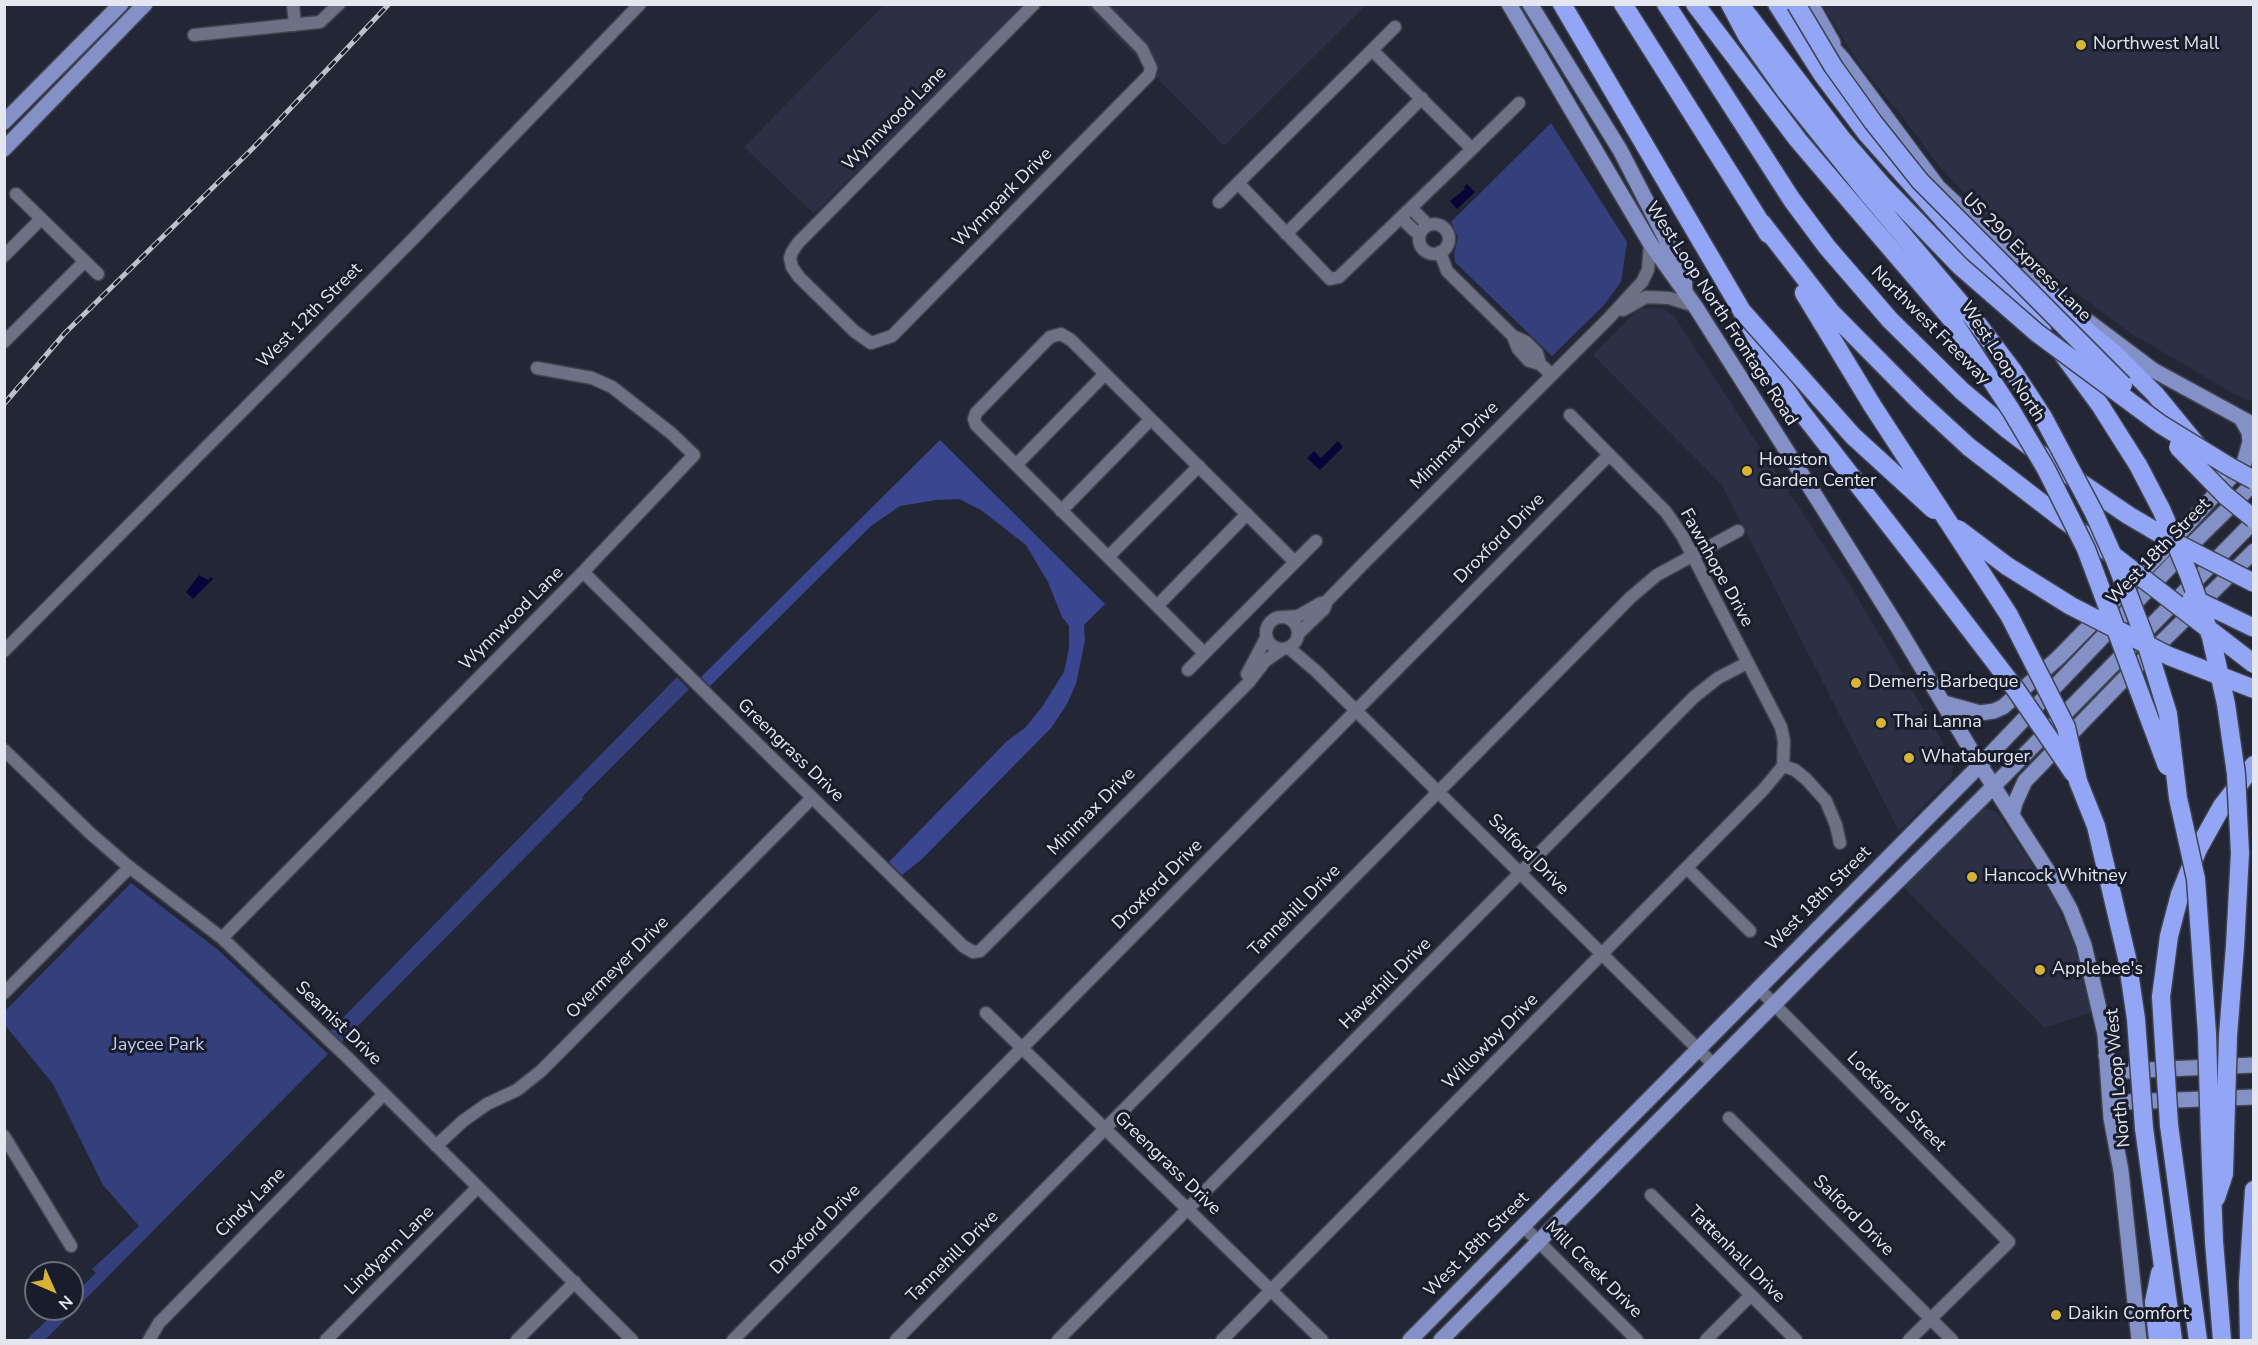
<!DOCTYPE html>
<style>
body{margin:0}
#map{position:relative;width:2258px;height:1345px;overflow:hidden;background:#232735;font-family:"Nunito Sans",sans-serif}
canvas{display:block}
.frame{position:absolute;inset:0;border:6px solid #e4e7f0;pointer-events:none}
.north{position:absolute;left:24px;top:1261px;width:60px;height:60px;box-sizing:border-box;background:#191d2b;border:2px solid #6a6e7a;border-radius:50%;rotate:135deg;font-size:16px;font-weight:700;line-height:24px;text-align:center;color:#e4e7f0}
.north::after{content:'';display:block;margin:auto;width:21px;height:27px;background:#d8b434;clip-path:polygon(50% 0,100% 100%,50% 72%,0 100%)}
</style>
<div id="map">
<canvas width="2258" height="1345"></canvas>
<div class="frame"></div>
<div class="north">N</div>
</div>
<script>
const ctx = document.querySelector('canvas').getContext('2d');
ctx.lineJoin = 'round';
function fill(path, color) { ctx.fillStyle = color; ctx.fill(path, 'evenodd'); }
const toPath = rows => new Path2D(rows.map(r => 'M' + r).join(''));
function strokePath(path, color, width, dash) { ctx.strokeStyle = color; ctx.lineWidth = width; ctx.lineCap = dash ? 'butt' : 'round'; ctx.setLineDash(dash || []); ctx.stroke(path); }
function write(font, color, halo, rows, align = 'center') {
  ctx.font = font + ' "Nunito Sans",sans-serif'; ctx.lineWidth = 6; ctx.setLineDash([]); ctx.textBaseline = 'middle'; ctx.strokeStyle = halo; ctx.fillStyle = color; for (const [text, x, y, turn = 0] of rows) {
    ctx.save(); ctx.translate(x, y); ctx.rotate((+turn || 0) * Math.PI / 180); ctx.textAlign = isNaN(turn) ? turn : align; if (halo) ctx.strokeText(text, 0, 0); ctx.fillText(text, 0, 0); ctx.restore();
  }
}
fill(toPath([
 [884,5,1025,5,814,214,744,147],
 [1085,5,1366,5,1224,146],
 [1822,5,2253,5,2253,401,2238,396,2132,334,2051,275,1989,219,1939,166,1904,119,1862,68],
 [1651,308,1664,309,1674,316,1853,590,1954,761,1952,777,1899,831,1722,485,1593,355,1638,309],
 [1987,809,1995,812,2001,818,2053,897,2076,949,2095,1011,2045,1028,1900,884,1976,812]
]), '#2b3044');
fill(toPath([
 [1551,123,1627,242,1621,282,1604,305,1552,356,1455,262,1454,254,1458,237,1451,222],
 [677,677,689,689,582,797,583,799,342,1042,330,1031],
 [131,883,217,949,328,1054,45,1340,26,1340,59,1309,72,1309,72,1296,96,1273,92,1269,139,1226,103,1185,53,1084,5,1025,5,1011]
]), '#34407b');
fill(toPath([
 [940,440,1105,604,1084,625,1085,640,1076,684,1067,704,1051,728,921,860,902,875,889,862,1007,741,1025,728,1042,707,1064,672,1069,648,1069,626,1062,617,1048,582,1026,545,981,510,959,499,936,500,900,506,871,526,710,686,701,677]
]), '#3a4790');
fill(toPath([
 [1467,184,1475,192,1457,209,1450,201,1465,189,1464,187],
 [1338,441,1343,447,1320,470,1307,458,1314,451,1321,458],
 [199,575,208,580,211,577,213,579,193,599,186,592]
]), '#060438');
const minor = toPath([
 [293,4,295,25],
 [1034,4,798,243,792,252,790,258,792,267,799,277,854,331,871,343,892,336,1149,75,1151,68,1142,49,1098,4],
 [194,35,320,22,339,4],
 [1372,50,1472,149,1339,277,1330,279,1238,183,1372,50],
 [1372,50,1395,27],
 [1472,149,1519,103],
 [16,194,98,274],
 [1219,202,1238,183],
 [1411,208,1428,225],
 [1401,218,1419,235],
 '1419 239a15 15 0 1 1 30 0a15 15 0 1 1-30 0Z',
 [1286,234,1422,98],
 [1440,252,1447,271,1513,336,1526,342,1537,353,1540,364,1552,375],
 [4,256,41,219],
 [1623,310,1646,297,1669,298,1695,306],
 [1513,336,1518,349,1529,361,1540,364],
 [4,342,85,261],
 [1570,415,1666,512,1683,537,1781,727,1784,741,1783,766],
 [1016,465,1105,374],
 [1061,511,1151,419],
 [1108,557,1199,466],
 [583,572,963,946,973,952,980,951,1249,682,1265,661,1281,650],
 [1157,606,1247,514],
 '1266 633a16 16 0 1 1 32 0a16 16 0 1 1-32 0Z',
 [1286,617,1298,616,1321,603],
 [1298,634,1324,609,1327,601,1365,562,1609,318,1642,282,1648,270,1650,243],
 [1289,648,1316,671,1714,1065],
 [4,651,412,240,640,4],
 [1204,653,976,425,974,419,976,413,1050,337,1061,334,1071,340,1295,562],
 [1188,670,1316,541],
 [1247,674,1266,638],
 [4,750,90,833,128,866,222,938,349,1059,632,1340],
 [1783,766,1795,770,1806,779,1826,801,1836,825,1840,843],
 [1687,868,1750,931],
 [222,938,583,572,694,455,671,433,612,387,592,378,537,368],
 [1758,988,2009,1242,1909,1340],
 [4,993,130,867],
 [986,1013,1322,1340],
 [1729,1118,1952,1340],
 [4,1136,71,1246],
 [436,1146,463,1121,487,1104,517,1090,541,1071,812,798],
 [1651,1195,1796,1340],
 [1523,1226,1637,1340],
 [149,1340,159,1323,384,1094],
 [326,1340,478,1187],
 [517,1340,575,1282],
 [733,1340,1609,455],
 [896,1340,1631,597,1657,575,1738,531],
 [1058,1340,1694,697,1718,678,1747,663],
 [1222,1340,1764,789,1783,766],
 [1706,1340,1751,1295]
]);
const major = toPath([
 [1509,4,1650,243,1695,306,1818,500,1897,626,1980,765,2056,884,2070,909,2084,945,2105,1034,2111,1118,2121,1171,2139,1340],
 [1530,4,1620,150,1684,274,1685,292],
 [1811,4,1833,43],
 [1821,35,1842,58,1938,187,2054,296],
 [4,122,121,4],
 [4,149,145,4],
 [2081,316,2153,370,2254,425],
 [1944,703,1980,713,1994,711,2003,707,2058,658,2164,550,2244,463,2250,442,2249,432,2241,418],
 [2012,815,2015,803,2025,781,2124,679,2254,551],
 [2106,1056,2113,1065,2124,1071,2254,1065],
 [2111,1118,2118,1105,2125,1102,2254,1097],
 [1410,1340,1980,765,2183,553,2254,483],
 [1441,1340,1823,955,1981,799,2254,521]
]);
const highway = toPath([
 [1562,4,1742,311,1775,373,1800,410,1929,576],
 [1623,4,1768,234],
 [1666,4,1792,200,1827,247,1890,320,1962,391,2007,429,2053,464,2128,515],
 [1695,4,1798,140,1856,208],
 [1730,4,1747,36,1785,90,1870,196],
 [1777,4,1822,74,1867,134,2042,330],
 [1744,10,1842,139,1882,185],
 [1762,223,1831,312,1919,401,1969,447,2065,521,2114,556],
 [2047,290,2089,333,2115,354,2155,394,2219,472],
 [1804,293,1872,405],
 [2064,356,2100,405,2138,465],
 [2161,997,2169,936,2180,894,2198,849,2222,806,2254,765],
 [2169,1125,2198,1340],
 [2144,1128,2173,1340],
 [2210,1138,2214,1241,2222,1340],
 [2216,1198,2224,1174,2225,1138],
 [2158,1340,2154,1302,2160,1273],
 [2249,1340,2248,1283,2254,1190]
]);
strokePath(minor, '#40434f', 15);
strokePath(major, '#40434f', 18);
strokePath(highway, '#40434f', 21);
strokePath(minor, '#6c7283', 12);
strokePath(major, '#8391c7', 15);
strokePath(highway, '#92a6f5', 18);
const rail = toPath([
 [4,404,65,333,253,148,389,4]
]);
strokePath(rail, '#bec1cb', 5);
strokePath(rail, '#191d2b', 3, [9]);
const highwayBridge = toPath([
 [1796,4,1833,66,1873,122,1920,181,2123,385],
 [1882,185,1960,266,2037,333,2160,424,2230,467,2254,480],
 [1870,196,1973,318,2013,371,2043,417,2094,513,2115,560,2144,636,2168,714,2178,798,2196,879,2207,1034,2210,1138],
 [1856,208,1952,320,2011,410,2046,469,2086,549,2167,766],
 [1742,311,1853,436,1934,510],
 [1872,405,2009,615,2066,727,2078,781,2096,826,2127,958,2136,1019,2144,1128],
 [2178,447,2226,496,2254,519],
 [2138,465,2162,511,2189,575,2211,637,2226,704,2236,774,2240,853,2235,946,2228,1036,2225,1138],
 [2128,515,2172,541,2254,583],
 [1958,529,2007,566,2071,606,2169,656,2254,689],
 [2114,556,2254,664],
 [1929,576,2014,687,2074,774],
 [2192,598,2254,628],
 [2161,997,2169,1125]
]);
strokePath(highwayBridge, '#40434f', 21, []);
strokePath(highwayBridge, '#92a6f5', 18);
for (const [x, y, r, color] of [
 [2081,45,6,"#d8b434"],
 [1747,471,6,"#d8b434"],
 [1856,683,6,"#d8b434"],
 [1881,723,6,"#d8b434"],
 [1909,758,6,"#d8b434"],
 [1972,877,6,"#d8b434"],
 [2040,970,6,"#d8b434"],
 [2056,1315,6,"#d8b434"]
]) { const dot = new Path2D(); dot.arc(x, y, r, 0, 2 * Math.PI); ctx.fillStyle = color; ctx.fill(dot); strokePath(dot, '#191d2b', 2); }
write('18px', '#e4e7f0', '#191d2b', [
 ["Northwest Mall",2093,45],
 ["Houston",1759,461],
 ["Garden Center",1759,482],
 ["Demeris Barbeque",1868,683],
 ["Thai Lanna",1893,723],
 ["Whataburger",1921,758],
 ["Hancock Whitney",1984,877],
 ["Applebee's",2052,970],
 ["Daikin Comfort",2068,1315]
], 'left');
write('18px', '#e4e7f0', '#191d2b', [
 ["Wynnwood Lane",895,119,-45],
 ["Wynnpark Drive",1003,198,-45],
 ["US 290 Express Lane",2026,258,45],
 ["West Loop North Frontage Road",1721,314,57],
 ["West 12th Street",310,316,-45],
 ["Northwest Freeway",1930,326,45],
 ["West Loop North",2002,362,57],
 ["Minimax Drive",1455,446,-45],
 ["Droxford Drive",1500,539,-45],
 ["West 18th Street",2159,552,-46],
 ["Fawnhope Drive",1716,568,61],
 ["Wynnwood Lane",512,619,-45],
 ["Greengrass Drive",790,751,44],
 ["Minimax Drive",1092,812,-45],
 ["Salford Drive",1528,855,45],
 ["Droxford Drive",1158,885,-45],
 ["West 18th Street",1819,899,-45],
 ["Tannehill Drive",1295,911,-45],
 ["Overmeyer Drive",618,968,-45],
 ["Haverhill Drive",1386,984,-45],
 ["Seamist Drive",338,1024,44],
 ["Willowby Drive",1491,1042,-45],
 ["North Loop West",2119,1078,-95],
 ["Locksford Street",1896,1102,45],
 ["Greengrass Drive",1167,1164,44],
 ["Cindy Lane",251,1203,-45],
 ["Salford Drive",1853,1216,45],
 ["Droxford Drive",816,1230,-45],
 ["West 18th Street",1477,1245,-45],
 ["Lindyann Lane",390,1251,-45],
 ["Tattenhall Drive",1736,1255,45],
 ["Tannehill Drive",953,1257,-45],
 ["Mill Creek Drive",1593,1270,45]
]);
write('18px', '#bfcbf5', '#191d2b', [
 ["Jaycee Park",158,1046]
]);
</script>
